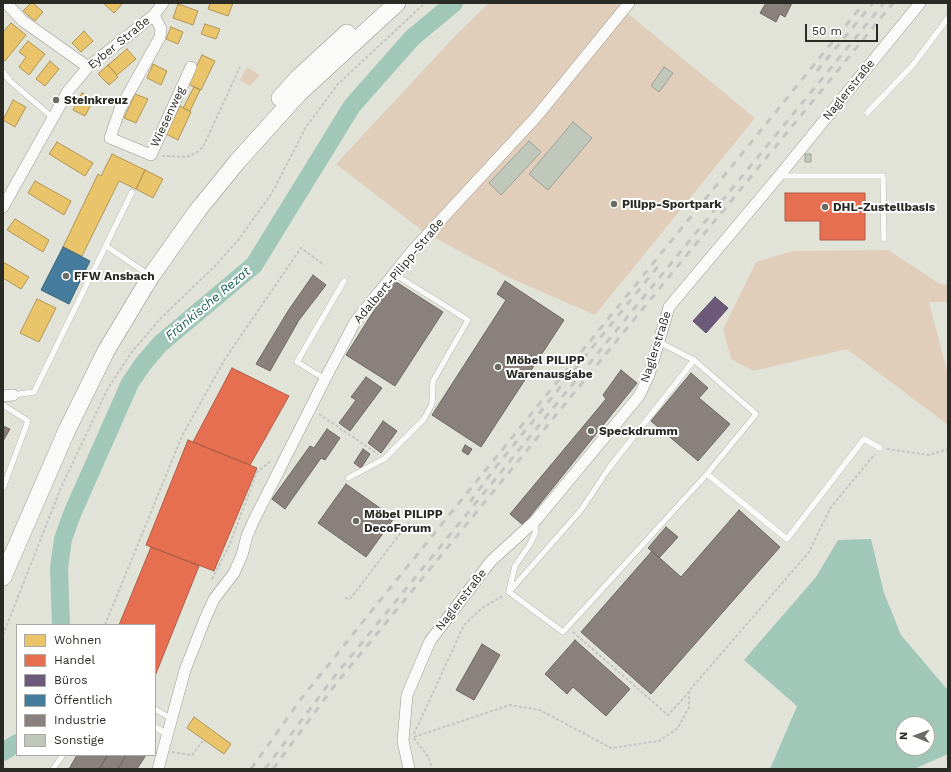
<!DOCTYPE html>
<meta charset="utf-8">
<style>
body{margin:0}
#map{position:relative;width:951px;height:772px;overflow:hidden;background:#e1e3d8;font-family:"Work Sans",sans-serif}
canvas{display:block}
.frame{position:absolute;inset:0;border:4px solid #2a2b24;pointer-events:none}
.legend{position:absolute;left:16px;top:624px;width:140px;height:132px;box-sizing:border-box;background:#fff;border:1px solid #aaaaa7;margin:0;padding:5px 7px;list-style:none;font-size:12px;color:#2a2b24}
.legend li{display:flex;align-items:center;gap:8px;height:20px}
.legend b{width:20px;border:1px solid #aaaaa7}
.north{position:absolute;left:895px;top:716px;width:40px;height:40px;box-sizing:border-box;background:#fff;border:1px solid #aaaaa7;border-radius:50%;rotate:271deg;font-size:11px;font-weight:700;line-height:16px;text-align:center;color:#2a2b24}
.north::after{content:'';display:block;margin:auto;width:14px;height:18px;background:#6a6b63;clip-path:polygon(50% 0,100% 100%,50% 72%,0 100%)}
.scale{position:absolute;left:805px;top:24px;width:73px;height:18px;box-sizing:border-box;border:2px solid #2a2b24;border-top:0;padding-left:5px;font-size:12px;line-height:14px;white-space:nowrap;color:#2a2b24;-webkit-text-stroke:3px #fff;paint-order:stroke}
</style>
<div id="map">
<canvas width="951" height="772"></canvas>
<div class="frame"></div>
<ul class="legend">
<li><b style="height:11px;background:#e9c46a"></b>Wohnen</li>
<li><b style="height:11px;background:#e76f51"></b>Handel</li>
<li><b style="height:11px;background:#6d597a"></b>Büros</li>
<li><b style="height:11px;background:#457b9d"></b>Öffentlich</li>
<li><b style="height:11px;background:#8a817c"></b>Industrie</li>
<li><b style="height:11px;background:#c0c8bc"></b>Sonstige</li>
</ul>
<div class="north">N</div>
<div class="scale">50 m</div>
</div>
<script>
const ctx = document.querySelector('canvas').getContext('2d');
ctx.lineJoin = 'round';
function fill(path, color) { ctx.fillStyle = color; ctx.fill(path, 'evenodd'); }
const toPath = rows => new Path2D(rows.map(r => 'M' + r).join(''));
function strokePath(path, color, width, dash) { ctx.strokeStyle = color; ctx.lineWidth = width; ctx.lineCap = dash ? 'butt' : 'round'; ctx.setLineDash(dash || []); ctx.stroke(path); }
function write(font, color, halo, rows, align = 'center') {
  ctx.font = font + ' "Work Sans",sans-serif'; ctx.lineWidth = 4; ctx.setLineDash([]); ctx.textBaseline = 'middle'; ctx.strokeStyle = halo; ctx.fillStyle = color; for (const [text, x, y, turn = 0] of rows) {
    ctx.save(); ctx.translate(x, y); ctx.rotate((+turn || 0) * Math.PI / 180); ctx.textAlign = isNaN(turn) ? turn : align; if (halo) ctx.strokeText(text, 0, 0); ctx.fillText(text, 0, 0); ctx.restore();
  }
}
fill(toPath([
 [489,3,623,3,620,7,755,118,595,315,508,277,424,232,336,164,456,35],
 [247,67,260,75,250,86,240,80],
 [888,250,940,284,948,285,948,302,929,302,948,375,948,425,847,349,753,371,731,359,723,329,756,262,793,251]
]), '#e0cebb');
fill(toPath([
 [871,539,884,593,901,635,946,688,948,689,948,754,914,769,770,769,797,706,744,660,816,577,838,540],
 [903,724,927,724,927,748,903,748]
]), '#a0c7b8');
const homes = toPath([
 [31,3,33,3,43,12,35,21,23,11,31,3],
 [103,3,123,3,114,13,103,3],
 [210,3,233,3,228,16,208,9,210,3],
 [178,4,198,11,193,25,173,18,178,4],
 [11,23,26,35,5,61,3,59,3,32,11,23],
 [205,24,220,29,216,39,201,34,205,24],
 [171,27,183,32,178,44,166,39,171,27],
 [84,31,93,41,81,52,72,43,84,31],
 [28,41,45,54,29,75,19,67,26,57,19,52,28,41],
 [127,49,136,59,117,75,108,65,127,49],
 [202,55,215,61,201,90,188,84,202,55],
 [50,61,59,69,45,86,36,79,50,61],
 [153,64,167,71,161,85,147,78,153,64],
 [108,65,118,77,109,85,98,74,108,65],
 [194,87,200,90,190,111,183,108,194,87],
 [82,93,94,99,85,116,73,110,82,93],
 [135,94,148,99,136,123,124,118,135,94],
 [13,100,26,107,15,127,3,120,13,100],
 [180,106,191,112,178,140,166,134,180,106],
 [57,142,93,163,85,176,49,154,57,142],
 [112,154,145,170,136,189,119,181,82,256,63,247,98,174,101,176,112,154],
 [145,170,163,179,153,198,136,189,145,170],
 [35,181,71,201,64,215,28,193,35,181],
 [15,219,49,240,43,252,7,230,15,219],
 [3,262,29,277,21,289,3,278,3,262],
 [37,299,56,308,39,342,20,333,37,299],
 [194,717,231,744,224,754,187,728,194,717]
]);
fill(homes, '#e9c46a');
strokePath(homes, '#b09655', 1);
const shops = toPath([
 [785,193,865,193,865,240,820,240,820,221,785,221,785,193],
 [232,368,289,396,250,465,193,442,232,368],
 [188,440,257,468,214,571,146,545,188,440],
 [151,547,199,566,155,676,155,625,119,625,151,547]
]);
fill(shops, '#e76f51');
strokePath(shops, '#ae5b44', 1);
const offices = toPath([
 [715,297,728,308,706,333,693,321,715,297]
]);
fill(offices, '#6d597a');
strokePath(offices, '#594b60', 1);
const public = toPath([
 [63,247,90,261,69,304,41,290,63,247]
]);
fill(public, '#457b9d');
strokePath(public, '#3d6379', 1);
const industry = toPath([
 [766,3,792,3,785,17,780,14,776,22,760,13,766,3],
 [313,275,326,285,299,320,270,371,256,364,288,311,313,275],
 [393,280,443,312,395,386,346,355,393,280],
 [505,281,564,320,481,447,432,415,506,300,497,294,505,281],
 [621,370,637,383,523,525,510,514,606,399,603,395,621,370],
 [691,373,708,388,699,398,730,424,698,461,651,421,691,373],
 [366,377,382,388,350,431,339,423,356,400,351,397,366,377],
 [383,421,397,431,381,453,368,443,383,421],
 [3,426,10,429,3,441,3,426],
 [327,429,340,438,325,460,321,458,285,509,272,499,310,446,314,448,327,429],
 [465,445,472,449,468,455,462,451,465,445],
 [363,449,370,454,361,468,354,463,363,449],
 [346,484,394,518,366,557,318,523,346,484],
 [739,510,780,547,651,694,581,632,652,551,681,577,739,510],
 [666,527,678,537,659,558,648,548,666,527],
 [575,640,630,689,606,716,573,687,567,694,545,674,575,640],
 [482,644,500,655,474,700,456,690,482,644],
 [77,755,108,755,99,769,69,769,77,755],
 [108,755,126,755,118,769,99,769,108,755],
 [126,755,146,755,137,769,118,769,126,755]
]);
fill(industry, '#8a817c');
strokePath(industry, '#6d6762', 1);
strokePath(toPath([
 [61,625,59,568,63,539,72,514,130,383,143,364,160,344,254,265,352,106,412,38,454,3],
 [3,752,17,743]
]), '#a0c7b8', 18);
const building = toPath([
 [664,67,673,73,659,92,651,86,664,67],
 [573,122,592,138,548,190,529,174,573,122],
 [529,141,541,152,501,195,489,183,529,141],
 [805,154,811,154,811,162,805,162,805,154]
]);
fill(building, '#c0c8bc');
strokePath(building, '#9da099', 1);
const service = toPath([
 [3,72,10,81,53,118],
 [867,113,912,66,948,18],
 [779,176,883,176,884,239],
 [106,246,149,275],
 [659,342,694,360,756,414,707,474,563,632,509,592,581,510,609,468,694,360],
 [325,379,297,362,344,281],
 [13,395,34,392,132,192],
 [3,405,28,421,3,488],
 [707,474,787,539,864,439,880,448],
 [348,478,384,459,424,419,432,404,433,381,468,320,394,274],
 [509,591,515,566,530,544,535,534,536,520],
 [155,709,172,719],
 [155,727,167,734],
 [53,769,63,755]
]);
const minor = toPath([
 [6,3,23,21,88,67],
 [154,15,161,29,160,37,120,109,110,138,151,155,191,67],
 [3,207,68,91,88,67,154,15,163,3],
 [3,396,13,395],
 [158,769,185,670,205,619,214,599,234,573,242,555,247,536,254,520,325,379,355,322,413,250,537,116,629,3],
 [409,769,403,741,407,695,430,641,491,561,536,520,639,396,649,375,669,307,779,176,920,3]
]);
const primary = toPath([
 [280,98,298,78,347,33],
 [3,577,67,430,106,351,151,276,198,210,237,162,298,94,397,3]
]);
strokePath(service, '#979890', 6);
strokePath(minor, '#979890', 12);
strokePath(primary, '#979890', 18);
strokePath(toPath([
 [162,156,186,157,196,153,203,147,240,67],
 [319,414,378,454],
 [887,449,929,455,948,449],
 [212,579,229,546,257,472,272,460],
 [345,598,350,599,409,522],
 [105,625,182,436,225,359,301,248,324,265],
 [573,632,668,715,689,692],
 [3,635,60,490,107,390,131,353,161,318,216,265,239,239,272,193,306,127,338,84,425,3],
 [414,734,464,625,482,608,503,596],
 [414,737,510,705,540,710,611,748,659,741,678,728,689,707,689,691,809,552,831,507,875,454],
 [414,738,429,758,432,769],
 [172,752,192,755,204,739]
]), '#c5c5c2', 2, [3, 2]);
strokePath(service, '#fafbf9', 5.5);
strokePath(minor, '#fafbf9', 11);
strokePath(primary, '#fafbf9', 17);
strokePath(toPath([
 [817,71,873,3],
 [470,502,495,468,659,265],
 [251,769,301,699,382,598,864,3],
 [265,769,334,677,708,218,884,3],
 [273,769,335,685,893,3]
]), '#c5c5c2', 3, [7, 7]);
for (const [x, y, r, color] of [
 [56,100,4,"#6a6b63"],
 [614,204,4,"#6a6b63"],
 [825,207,4,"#6a6b63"],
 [66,276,4,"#6a6b63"],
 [498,367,4,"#6a6b63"],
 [591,431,4,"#6a6b63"],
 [356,521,4,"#6a6b63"]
]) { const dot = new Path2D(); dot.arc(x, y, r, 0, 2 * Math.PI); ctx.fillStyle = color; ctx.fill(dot); strokePath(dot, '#fff', 1.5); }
write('12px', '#2a2b24', '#fff', [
 ["Eyber Straße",119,43,-39],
 ["Naglerstraße",849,90,-51],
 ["Wiesenweg",168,117,-65],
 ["Adalbert-Pilipp-Straße",399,271,-50],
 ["Naglerstraße",656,347,-72],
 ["Naglerstraße",461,600,-52]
]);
write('bold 12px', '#2a2b24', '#fff', [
 ["Steinkreuz",64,100],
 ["Pilipp-Sportpark",622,204],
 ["DHL-Zustellbasis",833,207],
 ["FFW Ansbach",74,276],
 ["Möbel PILIPP",506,360],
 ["Warenausgabe",506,374],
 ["Speckdrumm",599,431],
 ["Möbel PILIPP",364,514],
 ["DecoForum",364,528]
], 'left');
write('italic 13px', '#1f6453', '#fff', [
 ["Fränkische Rezat",208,304,-40]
]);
</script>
